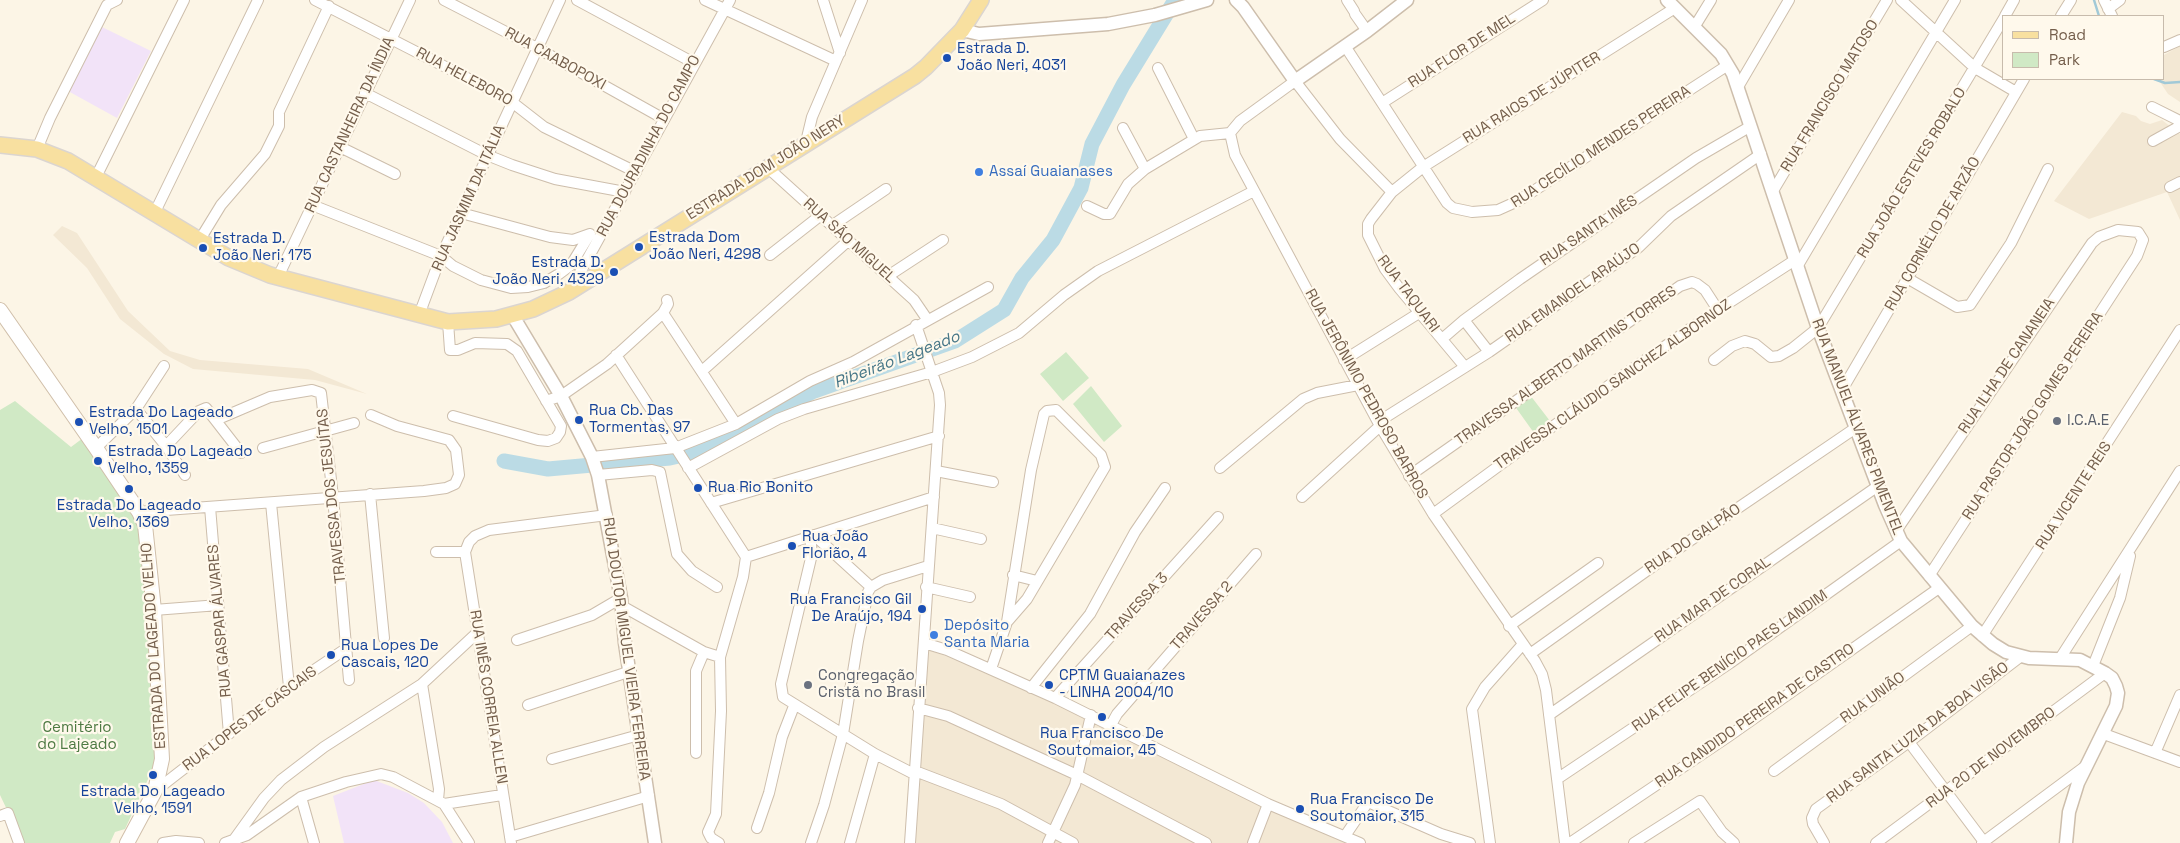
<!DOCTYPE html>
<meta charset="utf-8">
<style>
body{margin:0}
#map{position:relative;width:2180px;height:843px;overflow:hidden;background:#fcf5e6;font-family:"Space Grotesk",sans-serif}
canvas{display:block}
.legend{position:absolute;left:2002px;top:15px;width:162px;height:65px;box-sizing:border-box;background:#fff9ec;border:1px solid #c7bbac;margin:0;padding:6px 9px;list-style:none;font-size:15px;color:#745e4b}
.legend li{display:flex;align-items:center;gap:10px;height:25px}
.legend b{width:25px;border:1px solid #c7bbac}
</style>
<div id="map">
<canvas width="2180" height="843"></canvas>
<ul class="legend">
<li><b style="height:6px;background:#f8e0a0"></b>Road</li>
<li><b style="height:14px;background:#d0e9c5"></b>Park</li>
</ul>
</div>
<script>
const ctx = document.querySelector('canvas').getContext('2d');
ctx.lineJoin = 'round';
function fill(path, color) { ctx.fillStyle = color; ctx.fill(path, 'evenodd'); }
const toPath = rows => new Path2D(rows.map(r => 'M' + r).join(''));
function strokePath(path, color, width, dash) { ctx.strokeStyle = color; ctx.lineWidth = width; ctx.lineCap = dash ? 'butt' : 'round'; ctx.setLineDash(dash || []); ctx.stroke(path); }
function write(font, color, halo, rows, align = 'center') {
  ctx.font = font + ' "Space Grotesk",sans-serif'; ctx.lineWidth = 4.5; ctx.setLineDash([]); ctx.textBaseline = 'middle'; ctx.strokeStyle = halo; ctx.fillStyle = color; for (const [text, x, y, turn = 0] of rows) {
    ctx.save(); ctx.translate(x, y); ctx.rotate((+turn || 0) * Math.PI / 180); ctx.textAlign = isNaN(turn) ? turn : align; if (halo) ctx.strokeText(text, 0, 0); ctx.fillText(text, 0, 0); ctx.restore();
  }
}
fill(toPath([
 [2180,46,2180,102,2168,94,2158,79,2164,79,2164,55],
 [2122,112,2136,116,2141,121,2150,124,2162,120,2180,134,2180,220,2167,192,2089,219,2054,201],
 [62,226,77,233,128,311,170,351,200,360,308,369,367,394,315,380,193,369,164,354,120,319,87,268,53,235],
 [927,648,1095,721,1351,843,914,843]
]), '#f3e8d4');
fill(toPath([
 [102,27,151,51,117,118,68,91],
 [374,780,408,793,424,803,442,822,453,843,344,843,333,796]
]), '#f2e3f8');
fill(toPath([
 [1066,352,1089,378,1063,401,1040,374],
 [1091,386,1122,426,1104,442,1073,404],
 [1530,395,1550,421,1534,433,1514,405],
 [15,401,71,447,83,438,129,508,139,527,150,610,150,684,156,747,155,764,125,829,115,832,110,843,23,843,0,795,0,410]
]), '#d0e9c5');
strokePath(toPath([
 [2094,0,2099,16],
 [2154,79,2165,83,2180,82]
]), '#a1c9d7', 2.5);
strokePath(toPath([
 [504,461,548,469,670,458,697,452,812,392,955,341,1004,310,1022,278,1053,240,1081,188,1092,144,1123,85,1175,0]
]), '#bbdbe5', 15);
const minor = toPath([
 [315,0,508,99,544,127,636,172],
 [444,0,537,48,664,119],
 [577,0,694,63],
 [705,0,836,61],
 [823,0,840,53],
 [1347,0,1354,11],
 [1901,0,1975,68,2016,92],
 [2104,0,2112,16],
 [2108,9,2120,0],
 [1355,14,1367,31],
 [2005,16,2014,0],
 [2061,16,2071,0],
 [1695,26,1711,0],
 [1345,46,1447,203,1453,208,1472,212,1498,210,1518,201,1728,65],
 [2164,47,2180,40],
 [1158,68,1194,139],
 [1738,87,1789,0],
 [365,93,487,155,512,165,555,179,625,192],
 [1382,103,1543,0],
 [2152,107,2180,121],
 [1123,128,1145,169],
 [1230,133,1235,155,1380,426,1433,514,1535,661,1542,674,1546,690,1565,843],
 [1230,133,1240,121,1295,81,1340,139,1392,192],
 [2153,141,2180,126],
 [806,142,812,117,862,0],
 [340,147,395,174],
 [37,149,50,118,107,5,117,0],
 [767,167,914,300,927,319],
 [96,177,184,0],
 [2170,187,2180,182],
 [1773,191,1887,0],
 [312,205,441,256,453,266,481,280,511,288,528,287,544,283,559,274,571,265,590,234],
 [1087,206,1104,214,1110,214,1128,184,1145,169,1200,136,1230,133],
 [155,212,258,0],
 [461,213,550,237,573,240,590,234],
 [833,225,886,189],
 [199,241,221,205,265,154,279,126,279,112,329,6],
 [770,255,821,215],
 [1797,267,1955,0],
 [888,276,943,240],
 [278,277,410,0],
 [1907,278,1957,307,1970,305,2011,243,2048,169],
 [571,289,730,0],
 [667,300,668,304,663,313,736,424],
 [419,315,441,256,560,0],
 [448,322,450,350,458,350,475,343,507,344,517,351,561,426,560,432,556,438,548,441,538,440,453,416],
 [1442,339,1464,320],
 [1489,352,1464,320,1520,279,1696,158,1751,126],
 [616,355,746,557,743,577,720,657,721,711,716,814,708,832,711,838,719,843],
 [1344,360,1419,313],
 [1714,360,1732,346,1745,341,1755,344,1771,357,1779,356,1793,348,1818,328,2004,18],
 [1465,367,1399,288,1385,269,1368,235,1368,224,1371,219,1392,192,1423,167,1675,8],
 [702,371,849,240],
 [1842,390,2024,79],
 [546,401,561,396,607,364,663,313],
 [136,409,166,446,185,475],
 [216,420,270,397,312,390,321,393,333,497,349,680],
 [1378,422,1489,352,1602,273,1639,247,1671,216,1761,154],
 [166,446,199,411,206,408,241,453],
 [96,448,136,409,164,366],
 [263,448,354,423],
 [592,457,675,448,736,424,810,381,853,362,988,287],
 [688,468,778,419,804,409,932,372,972,357,1019,333,1064,295,1098,271,1254,191],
 [1220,468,1303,399,1317,393,1358,385],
 [936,471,993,482],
 [598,475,652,470,660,472,677,554,692,571,717,587],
 [1409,476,1680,286,1692,282,1697,284,1705,290,1718,310],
 [370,494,384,638],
 [1302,497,1380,426],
 [271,503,289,687],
 [711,503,939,436],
 [210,507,229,734],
 [139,512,424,491,446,488,455,484,459,475,456,450,449,440,397,426,371,415],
 [1433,514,1615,381,1707,317,1795,260],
 [932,528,981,539],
 [1896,531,2092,243,2099,237,2118,230,2138,232,2143,240,2137,256,1929,576],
 [814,535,871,587],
 [810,536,812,554,781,684,783,697,875,754,914,774],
 [436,552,465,552,469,542,475,536,489,530,607,515],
 [465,552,511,843],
 [746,557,934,497],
 [1013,575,1037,581],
 [926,587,970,597],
 [622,606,704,652,720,657],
 [154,610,219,605],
 [1509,626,1598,563],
 [1982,636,2180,330],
 [517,640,592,615,621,598],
 [924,643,947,650,1055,698,1268,804,1360,843],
 [1530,654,1666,557,1857,427],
 [2059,660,2180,471],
 [2093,666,2120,598,2130,556],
 [991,669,1007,622,1031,470,1044,414,1047,411,1056,410,1101,455,1105,467,1027,599,1007,622],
 [422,684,439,789,438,800],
 [1031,688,1090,614,1135,532,1165,488],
 [1055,698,1218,517],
 [528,705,631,671],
 [918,708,948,716,1077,775,1206,843],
 [1549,715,1878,486],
 [1111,725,1117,714,1256,554],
 [2104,734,2180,762],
 [1909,742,1984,842],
 [696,753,696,671,704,652],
 [2155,753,2180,695],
 [552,759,639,735],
 [915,771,1001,804,1073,843],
 [1774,771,1972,626],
 [1557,779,1730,663,1901,541],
 [155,791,289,687,347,648],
 [301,797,314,843],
 [444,804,502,795],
 [0,816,8,813,19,843],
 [757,828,769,793,782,737,794,706],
 [1345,836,1368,802,1441,834,1470,843],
 [510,837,649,796],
 [233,841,264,798,281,780,324,747,422,684,478,632],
 [163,843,176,841,199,843],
 [225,843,247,835,301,797,346,782,381,774,393,777,444,804,469,843],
 [811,843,824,805,843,734,858,641,868,592,871,587,883,580,928,566],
 [850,843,875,754],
 [910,843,940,405,939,393,916,325],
 [1048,843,1075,785,1091,715],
 [1253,843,1268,804],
 [1490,843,1472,709,1485,687,1523,644],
 [1570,843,1729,736,1939,588],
 [1634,843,1700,801,1722,832,1734,843],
 [1824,843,1813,824,1812,818,1816,809,1909,742,2020,657],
 [1876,843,2105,673],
 [1982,843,2087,765]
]);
const tertiary = toPath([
 [1236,0,1243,7,1295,81,1367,31,1407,0],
 [1667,0,1721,54,1733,74,1818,328,1885,505,1901,541,1972,626,1993,644,2006,652,2029,658,2080,660,2105,673,2112,678,2116,686,2118,693,2116,706,2078,783,2069,812,2066,843],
 [962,30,979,34,1108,24,1155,15,1207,0],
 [513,316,561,396,592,457,598,475,621,598,625,643,655,843]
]);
const secondary = toPath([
 [0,310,96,448,139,512,145,525,154,610,162,759,155,791,127,843]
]);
const primary = toPath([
 [0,145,37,149,68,161,229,258,270,275,448,322,496,319,533,309,569,292,915,76,926,67,962,30,981,0]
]);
strokePath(minor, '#cdbeac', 12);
strokePath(tertiary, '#cdbeac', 15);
strokePath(secondary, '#d0bfaa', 16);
strokePath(primary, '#dbd5d0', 18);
strokePath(minor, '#fff', 10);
strokePath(tertiary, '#fff', 12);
strokePath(secondary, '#fff', 14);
strokePath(primary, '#f8e0a0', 15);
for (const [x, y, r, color] of [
 [947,58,5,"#1a4fb4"],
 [979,172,5,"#3f7fe0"],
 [639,247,5,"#1a4fb4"],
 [203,248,5,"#1a4fb4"],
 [614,272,5,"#1a4fb4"],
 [579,420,5,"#1a4fb4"],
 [2057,421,5,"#6b7280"],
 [79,422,5,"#1a4fb4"],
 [98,461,5,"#1a4fb4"],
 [698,488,5,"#1a4fb4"],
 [129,489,5,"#1a4fb4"],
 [792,546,5,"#1a4fb4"],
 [922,609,5,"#1a4fb4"],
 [934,635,5,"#3f7fe0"],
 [331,655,5,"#1a4fb4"],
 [808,685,5,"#6b7280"],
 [1049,685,5,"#1a4fb4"],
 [1102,717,5,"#1a4fb4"],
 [153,775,5,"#1a4fb4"],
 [1300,809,5,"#1a4fb4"]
]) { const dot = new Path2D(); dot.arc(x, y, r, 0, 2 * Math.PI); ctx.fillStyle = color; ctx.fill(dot); strokePath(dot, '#fff9ec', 2); }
write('15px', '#164399', '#fff9ec', [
 ["Estrada D.",957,49],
 ["João Neri, 4031",957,66],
 ["Estrada Dom",649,238],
 ["João Neri, 4298",649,255],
 ["Estrada D.",213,239],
 ["João Neri, 175",213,256],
 ["Estrada D.",604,263,"right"],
 ["João Neri, 4329",604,280,"right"],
 ["Rua Cb. Das",589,411],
 ["Tormentas, 97",589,428],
 ["Estrada Do Lageado",89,413],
 ["Velho, 1501",89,430],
 ["Estrada Do Lageado",108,452],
 ["Velho, 1359",108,469],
 ["Rua Rio Bonito",708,488],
 ["Estrada Do Lageado",129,506,"center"],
 ["Velho, 1369",129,523,"center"],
 ["Rua João",802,537],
 ["Florião, 4",802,554],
 ["Rua Francisco Gil",912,600,"right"],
 ["De Araújo, 194",912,617,"right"],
 ["Rua Lopes De",341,646],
 ["Cascais, 120",341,663],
 ["CPTM Guaianazes",1059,676],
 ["- LINHA 2004/10",1059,693],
 ["Rua Francisco De",1102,734,"center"],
 ["Soutomaior, 45",1102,751,"center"],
 ["Estrada Do Lageado",153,792,"center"],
 ["Velho, 1591",153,809,"center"],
 ["Rua Francisco De",1310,800],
 ["Soutomaior, 315",1310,817]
], 'left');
write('15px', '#745e4b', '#fff9ec', [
 ["RUA FLOR DE MEL",1462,51,-33],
 ["RUA CAABOPOXI",555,59,29],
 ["RUA HELEBORO",464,77,28],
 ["RUA FRANCISCO MATOSO",1830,96,-59],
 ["RUA RAIOS DE JÚPITER",1532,98,-32],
 ["RUA CASTANHEIRA DA ÍNDIA",350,125,-65],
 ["RUA DOURADINHA DO CAMPO",649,146,-62],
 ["RUA CECÍLIO MENDES PEREIRA",1601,147,-33],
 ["ESTRADA DOM JOÃO NERY",766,168,-32],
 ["RUA JOÃO ESTEVES ROBALO",1912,173,-59],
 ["RUA JASMIM DA ITÁLIA",469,198,-66],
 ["RUA SANTA INÊS",1589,231,-34],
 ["RUA CORNÉLIO DE ARZÃO",1933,234,-60],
 ["RUA SÃO MIGUEL",849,241,42],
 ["RUA EMANOEL ARAÚJO",1573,293,-35],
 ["RUA TAQUARI",1408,294,53],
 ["TRAVESSA ALBERTO MARTINS TORRES",1566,366,-35],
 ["RUA ILHA DE CANANEIA",2007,366,-56],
 ["TRAVESSA CLÁUDIO SANCHEZ ALBORNOZ",1613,385,-35],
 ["RUA JERÔNIMO PEDROSO BARROS",1366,394,61],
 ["RUA PASTOR JOÃO GOMES PEREIRA",2033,416,-57],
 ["RUA MANUEL ÁLVARES PIMENTEL",1857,427,69],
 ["TRAVESSA DOS JESUÍTAS",332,496,-96],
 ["RUA VICENTE REIS",2074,496,-57],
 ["RUA DO GALPÃO",1693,539,-34],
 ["RUA MAR DE CORAL",1713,600,-35],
 ["TRAVESSA 3",1137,607,-48],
 ["TRAVESSA 2",1202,616,-49],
 ["RUA GASPAR ÁLVARES",220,621,-95],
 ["ESTRADA DO LAGEADO VELHO",154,646,-94],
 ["RUA DOUTOR MIGUEL VIEIRA FERREIRA",626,649,82],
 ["RUA FELIPE BENÍCIO PAES LANDIM",1730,661,-35],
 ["RUA INÊS CORREIA ALLEN",488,697,81],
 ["RUA UNIÃO",1873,698,-36],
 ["RUA CANDIDO PEREIRA DE CASTRO",1755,716,-35],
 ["RUA LOPES DE CASCAIS",250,719,-37],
 ["RUA SANTA LUZIA DA BOA VISÃO",1918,733,-37],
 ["RUA 20 DE NOVEMBRO",1991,758,-37]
]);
write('15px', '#366cbe', '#fff9ec', [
 ["Assaí Guaianases",989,172],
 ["Depósito",944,626],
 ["Santa Maria",944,643]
], 'left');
write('15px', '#5b616d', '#fff9ec', [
 ["I.C.A.E",2067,421],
 ["Congregação",818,676],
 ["Cristã no Brasil",818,693]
], 'left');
write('15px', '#4e7a43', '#fff9ec', [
 ["Cemitério",77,728],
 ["do Lajeado",77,745]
]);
write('italic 16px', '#467687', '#fff9ec', [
 ["Ribeirão Lageado",897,360,-21]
]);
</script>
